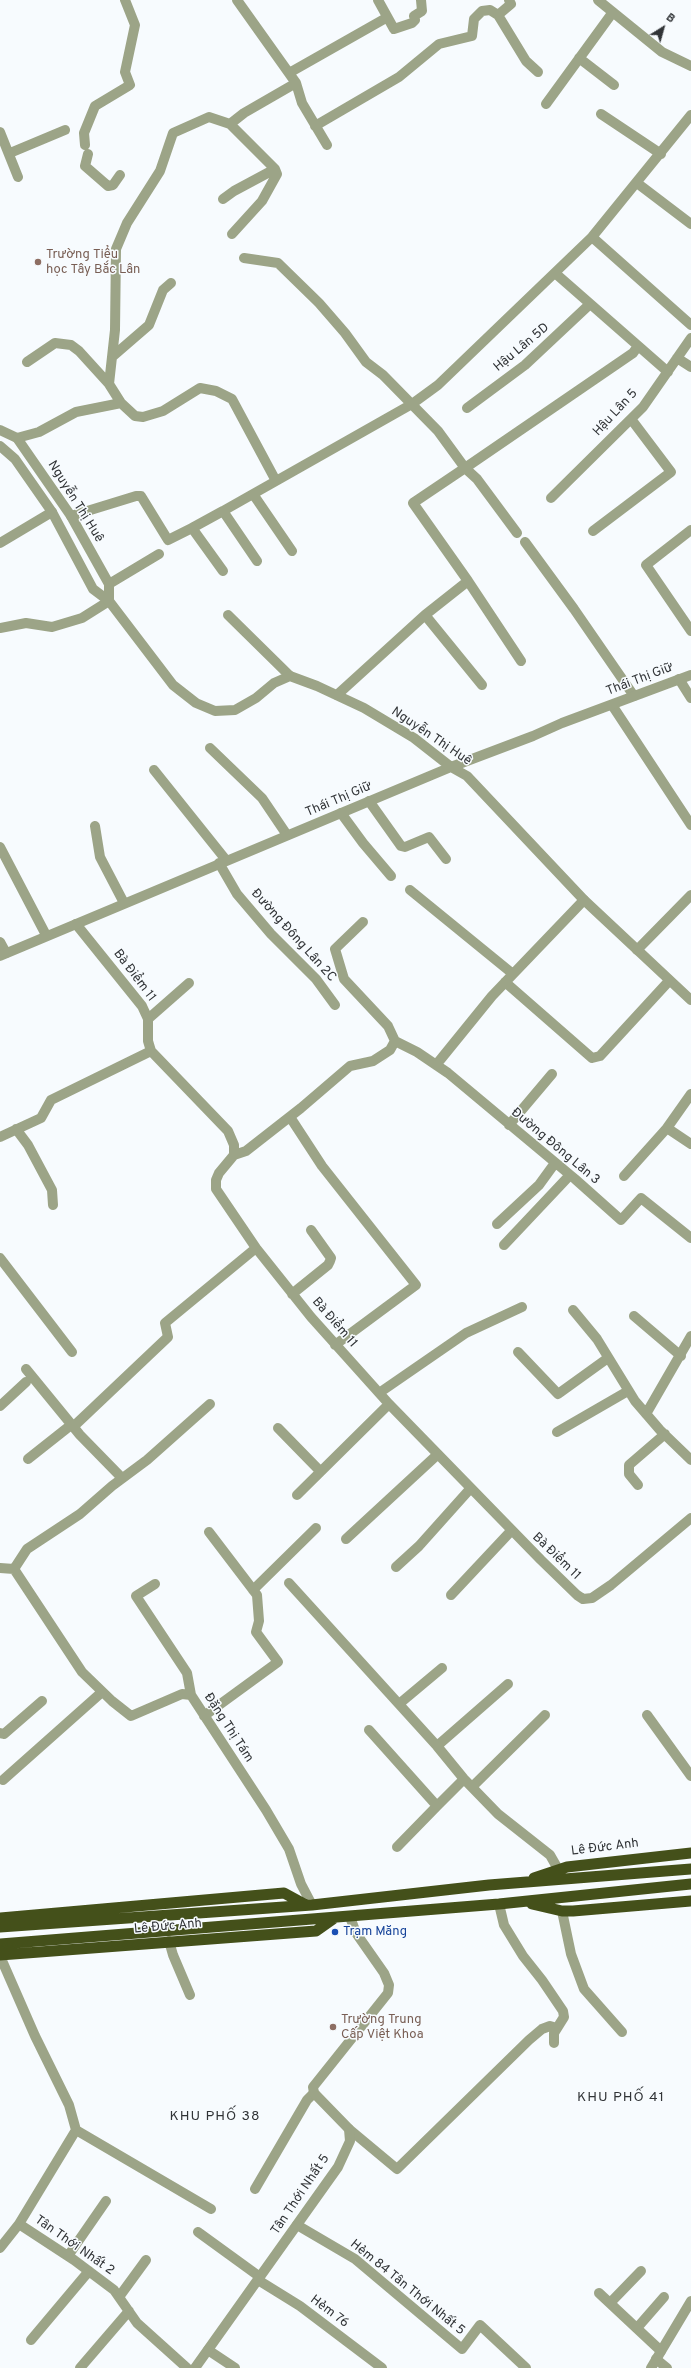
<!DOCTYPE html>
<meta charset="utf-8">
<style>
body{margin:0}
#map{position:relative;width:691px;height:2368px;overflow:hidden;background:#f7fbfe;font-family:Overpass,sans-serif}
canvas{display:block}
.north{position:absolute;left:643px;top:8px;width:40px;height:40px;-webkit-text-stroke:3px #f7fbfe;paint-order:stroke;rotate:37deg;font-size:11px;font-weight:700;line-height:16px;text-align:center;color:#313437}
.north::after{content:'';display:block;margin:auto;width:14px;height:18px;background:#313437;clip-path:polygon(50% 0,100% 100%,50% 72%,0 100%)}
</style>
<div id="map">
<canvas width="691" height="2368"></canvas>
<div class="north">B</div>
</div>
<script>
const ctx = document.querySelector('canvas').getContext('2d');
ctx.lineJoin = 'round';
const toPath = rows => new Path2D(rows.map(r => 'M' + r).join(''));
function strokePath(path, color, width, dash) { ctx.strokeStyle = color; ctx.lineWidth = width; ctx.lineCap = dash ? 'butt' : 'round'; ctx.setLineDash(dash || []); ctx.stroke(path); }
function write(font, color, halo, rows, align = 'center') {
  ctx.font = font + ' Overpass,sans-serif'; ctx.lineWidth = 3; ctx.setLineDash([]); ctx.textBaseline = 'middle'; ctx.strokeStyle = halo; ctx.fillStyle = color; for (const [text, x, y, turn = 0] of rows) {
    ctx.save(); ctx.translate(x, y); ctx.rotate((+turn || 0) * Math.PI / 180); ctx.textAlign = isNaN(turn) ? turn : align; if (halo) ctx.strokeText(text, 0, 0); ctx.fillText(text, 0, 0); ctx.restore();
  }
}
strokePath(toPath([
 [237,0,296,83,302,103,327,145],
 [378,0,394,29,412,23,415,20,414,16,422,11,421,0],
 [509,0,511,4,498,15,526,61,538,72],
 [598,0,662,52,691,66],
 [579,58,614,85],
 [289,73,386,18],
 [546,104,613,12],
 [601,114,661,154],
 [230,124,209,117,173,133,160,171,127,223,116,249,115,330,109,384,121,403,135,416,143,417,163,411,200,388,216,391,232,399,276,481,253,494,292,551],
 [315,126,399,77,439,44,472,36,474,19,482,11,490,10,498,15],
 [0,132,18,177],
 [85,145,84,133,95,106,130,85,125,72,135,25,125,0],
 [10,153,65,130],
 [88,154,85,166,108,186,113,185,120,175],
 [637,183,691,224],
 [223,199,234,191,275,169],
 [232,234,262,201,277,174,275,169,230,124,244,113,296,83],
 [592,237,691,325],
 [244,258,278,263,319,303,345,333,366,362,383,375,438,431,465,468,413,503,468,581,425,615,337,695],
 [555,273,668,372],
 [112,357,149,325,163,290,171,283],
 [677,358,691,367],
 [27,362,55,343,71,345,79,351,109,384],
 [467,408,525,365,590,304],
 [17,438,39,432,76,412,121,403],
 [276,481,412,404,438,385,592,237,691,115],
 [253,494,223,511,257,561],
 [551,498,643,407,691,338],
 [71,516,136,496,141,496,168,540,192,528,223,571],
 [192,528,223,511],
 [691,530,646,565,691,631],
 [593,531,671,472,631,419],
 [517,533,477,479,465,468,633,353,638,346],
 [525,542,574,609,634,696],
 [0,543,52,512],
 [468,581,521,661],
 [109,584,159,554],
 [228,615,290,676],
 [425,615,482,685],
 [0,628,26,623,52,627,82,618,109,601],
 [679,679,691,698],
 [612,705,691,825],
 [210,748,262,798,287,835],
 [154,770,226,860],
 [369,801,401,846,405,847,429,837,446,859],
 [341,813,363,843,391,876],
 [95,826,100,857,124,903],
 [0,847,46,935],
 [219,863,237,894,271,934,316,979,335,1005],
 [410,890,513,974],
 [76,924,142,1006,148,1019,148,1041,151,1051,228,1131,234,1145,234,1155,219,1173,216,1180,216,1189,256,1248,311,1317,389,1404,541,1560,577,1595,583,1599,592,1598,611,1585,691,1518],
 [0,942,6,953],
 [637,950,691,895],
 [505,982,592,1058,600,1056,669,981],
 [148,1019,189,983],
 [395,1041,417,1052,448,1073,575,1179,621,1220,641,1198,691,1238],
 [436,1065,492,996,584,900],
 [290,1117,322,1166,416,1285,335,1345],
 [509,1125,552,1074],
 [667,1128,691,1094],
 [16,1129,28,1145,52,1190,53,1205],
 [0,1137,41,1118,51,1100,151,1051],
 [234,1155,246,1151,301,1108,350,1066,373,1061,390,1050,395,1041,388,1026,344,979,335,949,363,922],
 [624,1176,667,1128,691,1144],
 [497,1224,539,1185,555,1163],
 [504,1245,570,1175],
 [0,1258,72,1352],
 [292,1294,328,1265,330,1261,331,1258,311,1230],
 [573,1310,597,1339,635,1401,660,1430,691,1460],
 [634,1316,681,1356],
 [518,1352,558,1394,608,1358],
 [26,1369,80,1435,122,1478],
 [379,1393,466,1333,522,1307],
 [0,1406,26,1382],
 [646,1414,691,1336],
 [73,1427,168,1337,165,1323,256,1248],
 [278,1428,320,1471],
 [557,1432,628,1391],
 [28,1459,71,1425],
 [638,1485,629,1474,629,1465,665,1434],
 [297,1495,389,1404],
 [346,1539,437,1455],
 [396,1567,419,1546,470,1489],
 [0,1568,14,1569,82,1672,112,1701,131,1716,182,1694,191,1695,266,1810,289,1849,301,1884,312,1905],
 [14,1569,27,1549,80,1514,112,1486,147,1460,210,1404],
 [289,1583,437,1746,464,1779,498,1814,550,1855,558,1869],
 [155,1584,136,1596,187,1673,191,1695],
 [253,1590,316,1528],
 [451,1595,511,1531],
 [399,1704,442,1668],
 [647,1715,691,1776],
 [204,1716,278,1662,256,1632,259,1621,257,1595,209,1532],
 [369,1730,437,1806,464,1779],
 [0,1733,4,1734,42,1701],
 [437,1746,508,1684],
 [3,1780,102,1692],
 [472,1787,545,1715],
 [397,1847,437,1806],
 [499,1904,504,1925,523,1956,542,1980,563,2011,564,2017,554,2033,554,2043],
 [562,1911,571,1954,584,1989,622,2032],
 [169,1941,173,1955,190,1995],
 [0,1956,35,2036,69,2105,76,2130,19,2224,74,2260,114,2290,137,2323,187,2368],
 [349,2129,397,2169,529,2040,542,2029,550,2026,557,2028],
 [76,2130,211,2209],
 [255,2189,307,2100,314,2093],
 [297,2225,355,2259,462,2349,480,2325,526,2368],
 [198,2232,260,2277],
 [0,2248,19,2224],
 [68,2256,106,2201],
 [258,2280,300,2306,382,2368],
 [599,2293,661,2351],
 [119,2297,146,2260],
 [610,2303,641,2271],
 [637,2328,664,2297],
 [31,2340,89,2271],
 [208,2350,235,2368],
 [656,2359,667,2368],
 [80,2368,129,2311]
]), '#9ca487', 10);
strokePath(toPath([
 [0,430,17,438,71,516,109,584,109,601],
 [0,446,15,459,52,512,93,589,109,601,173,685,196,703,215,711,235,710,256,698,274,683,290,676,317,686,364,708,414,738,451,767,467,776,584,900,691,1000],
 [0,956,451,767,533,736,562,723,691,675],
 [195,2368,338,2167,350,2141,349,2129,314,2093,313,2087,388,1993,389,1985,384,1973,356,1933,350,1917],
 [651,2368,691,2301]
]), '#9ca487', 10);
strokePath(toPath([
 [534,1878,567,1867,691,1853],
 [532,1904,562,1911,573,1911,691,1901],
 [0,1918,284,1893,306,1905],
 [0,1927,312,1905,489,1885,691,1869],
 [0,1944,499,1904,691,1884],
 [0,1955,316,1931,333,1919]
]), '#44501a', 11);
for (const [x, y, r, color] of [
 [38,262,4,"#8d6e63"],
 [335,1932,4,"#1a4fb4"],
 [333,2027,4,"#8d6e63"]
]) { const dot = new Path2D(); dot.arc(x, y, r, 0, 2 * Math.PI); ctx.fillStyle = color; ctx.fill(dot); strokePath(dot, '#f7fbfe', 1.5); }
write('13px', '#785e54', '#f7fbfe', [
 ["Trường Tiểu",46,255],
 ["học Tây Bắc Lân",46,270],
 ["Trường Trung",341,2020],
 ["Cấp Việt Khoa",341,2035]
], 'left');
write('13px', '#313437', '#f7fbfe', [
 ["Hậu Lân 5D",522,348,-40],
 ["Hậu Lân 5",616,413,-47],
 ["Nguyễn Thị Huê",75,502,58],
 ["Thái Thị Giữ",640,680,-21],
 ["Nguyễn Thị Huê",431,737,34],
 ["Thái Thị Giữ",339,800,-23],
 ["Đường Đông Lân 2C",293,936,48],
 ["Bà Điểm 11",134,976,53],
 ["Đường Đông Lân 3",555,1147,40],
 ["Bà Điểm 11",334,1323,49],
 ["Bà Điểm 11",556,1557,44],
 ["Đặng Thị Tám",228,1728,57],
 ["Lê Đức Anh",605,1848,-7],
 ["Lê Đức Anh",168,1927,-5],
 ["Tân Thới Nhất 5",301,2195,-56],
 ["Tân Thới Nhất 2",74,2246,35],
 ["Hẻm 84 Tân Thới Nhất 5",407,2288,39],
 ["Hẻm 76",329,2312,37]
]);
write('13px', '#164399', '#f7fbfe', [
 ["Trạm Măng",343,1932]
], 'left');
ctx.letterSpacing = '1px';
write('14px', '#313437', '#f7fbfe', [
 ["KHU PHỐ 41",621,2098],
 ["KHU PHỐ 38",215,2117]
]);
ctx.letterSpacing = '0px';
</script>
